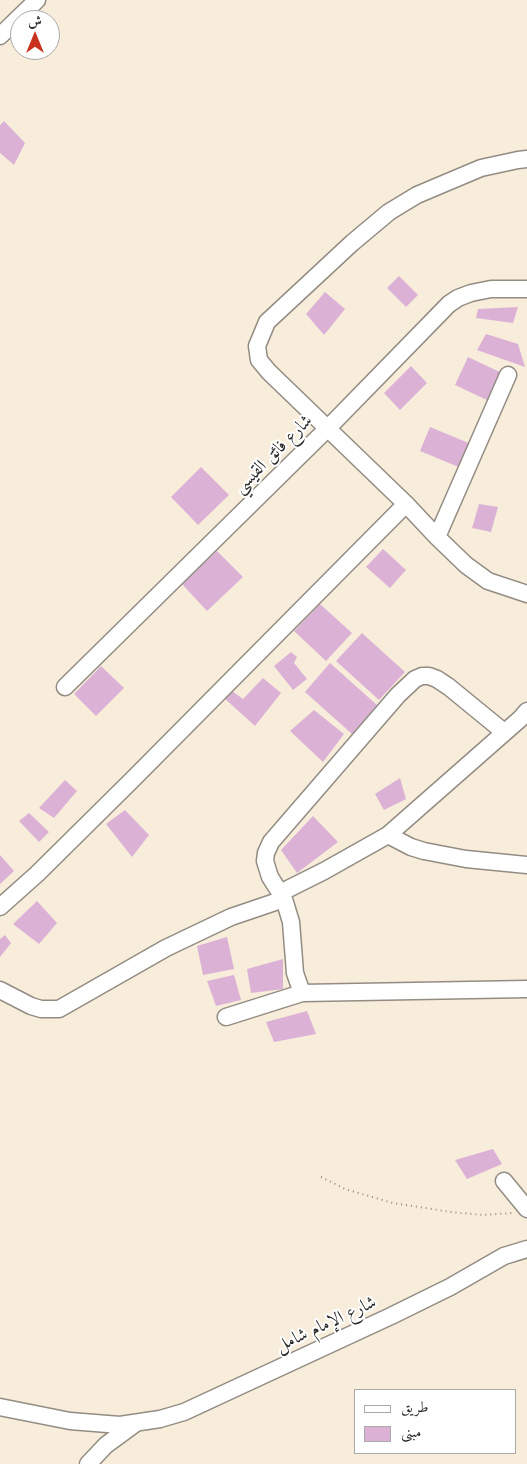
<!DOCTYPE html>
<meta charset="utf-8">
<style>
body{margin:0}
#map{position:relative;width:527px;height:1464px;overflow:hidden;background:#f8ecdb;font-family:"Libre Caslon Text",Amiri,serif}
canvas{display:block}
.legend{position:absolute;left:354px;top:1389px;width:162px;height:65px;box-sizing:border-box;background:#fff;border:1px solid #aaa;margin:0;padding:6px 9px;list-style:none;font-size:15px;color:#2b2b2b}
.legend li{display:flex;align-items:center;gap:10px;height:25px}
.legend b{width:25px;border:1px solid #aaa}
.north{position:absolute;left:10px;top:10px;width:50px;height:50px;box-sizing:border-box;background:#fff;border:1px solid #aaa;border-radius:50%;rotate:0deg;font-size:14px;font-weight:700;line-height:20px;text-align:center;color:#2b2b2b}
.north::after{content:'';display:block;margin:auto;width:18px;height:22px;background:#c8321e;clip-path:polygon(50% 0,100% 100%,50% 72%,0 100%)}
</style>
<div id="map">
<canvas width="527" height="1464"></canvas>
<ul class="legend">
<li><b style="height:6px;background:#fff"></b>طريق</li>
<li><b style="height:14px;background:#dbb2d6"></b>مبنى</li>
</ul>
<div class="north">ش</div>
</div>
<script>
const ctx = document.querySelector('canvas').getContext('2d');
ctx.lineJoin = 'round';
function fill(path, color) { ctx.fillStyle = color; ctx.fill(path, 'evenodd'); }
const toPath = rows => new Path2D(rows.map(r => 'M' + r).join(''));
function strokePath(path, color, width, dash) { ctx.strokeStyle = color; ctx.lineWidth = width; ctx.lineCap = dash ? 'butt' : 'round'; ctx.setLineDash(dash || []); ctx.stroke(path); }
function write(font, color, halo, rows, align = 'center') {
  ctx.font = font + ' "Libre Caslon Text",Amiri,serif'; ctx.lineWidth = 4; ctx.setLineDash([]); ctx.textBaseline = 'middle'; ctx.strokeStyle = halo; ctx.fillStyle = color; for (const [text, x, y, turn = 0] of rows) {
    ctx.save(); ctx.translate(x, y); ctx.rotate((+turn || 0) * Math.PI / 180); ctx.textAlign = isNaN(turn) ? turn : align; if (halo) ctx.strokeText(text, 0, 0); ctx.fillText(text, 0, 0); ctx.restore();
  }
}
fill(toPath([
 [4,121,25,143,14,165,0,153,0,125],
 [399,276,418,295,406,307,387,288],
 [325,292,345,309,324,335,306,314],
 [518,307,513,323,476,318,478,309],
 [486,334,518,344,525,367,477,350],
 [468,357,502,373,489,401,455,385],
 [411,366,427,383,400,410,384,393],
 [430,427,471,444,461,468,420,451],
 [201,467,229,495,198,525,171,497],
 [479,504,498,507,491,532,472,528],
 [383,549,406,570,390,588,366,567],
 [217,551,243,577,207,611,182,584],
 [320,604,352,633,326,661,294,631],
 [362,633,405,672,379,700,336,661],
 [291,652,297,657,294,663,307,679,293,690,274,666],
 [330,663,377,705,352,734,305,692],
 [101,666,124,688,96,716,74,694],
 [263,678,281,693,255,726,224,698,232,691,243,699],
 [314,710,344,734,323,762,290,731],
 [400,778,406,799,384,810,375,794],
 [65,780,77,791,54,818,39,808],
 [125,810,149,835,132,857,106,824],
 [29,813,49,832,39,842,19,821],
 [313,816,338,842,297,873,281,850],
 [0,855,14,871,0,884],
 [37,901,57,923,39,944,13,924],
 [5,935,11,943,0,957,0,939],
 [227,937,234,969,203,975,197,946],
 [283,959,283,989,251,993,247,969],
 [234,975,241,1000,216,1006,207,981],
 [307,1011,316,1034,274,1042,266,1022],
 [493,1149,502,1164,467,1179,455,1160]
]), '#dbb2d6');
const minor = toPath([
 [0,36,37,0],
 [527,159,518,160,481,168,417,195,389,212,352,243,267,322,257,346,259,360,269,372,406,504,437,537,466,565,488,581,527,594],
 [437,537,508,375],
 [65,687,327,429,449,304,458,298,471,293,491,289,527,289],
 [388,835,411,847,424,851,466,859,527,865],
 [280,893,324,871,388,835,520,719,527,711],
 [0,907,37,874,133,779,406,504],
 [0,990,31,1006,41,1009,59,1009,166,948,231,917,284,899],
 [302,993,295,973,291,922,284,899,270,877,265,861,266,853,271,842,398,695,415,679,422,676,429,676,437,679,449,687,504,732],
 [226,1017,302,993,527,989],
 [504,1181,527,1209],
 [0,1407,70,1421,120,1425,160,1419,184,1412,391,1316,450,1287,504,1256,527,1249],
 [88,1464,106,1445,136,1423]
]);
strokePath(minor, '#928c83', 19);
strokePath(toPath([
 [321,1177,345,1189,393,1203,451,1212,483,1215,513,1213]
]), '#928c83', 2, [1, 4]);
strokePath(minor, '#fff', 16);
write('18px', '#2b2b2b', '#fff', [
 ["شارع فائق القيسي",273,454,-45],
 ["شارع الإمام شامل",326,1324,-25]
]);
</script>
